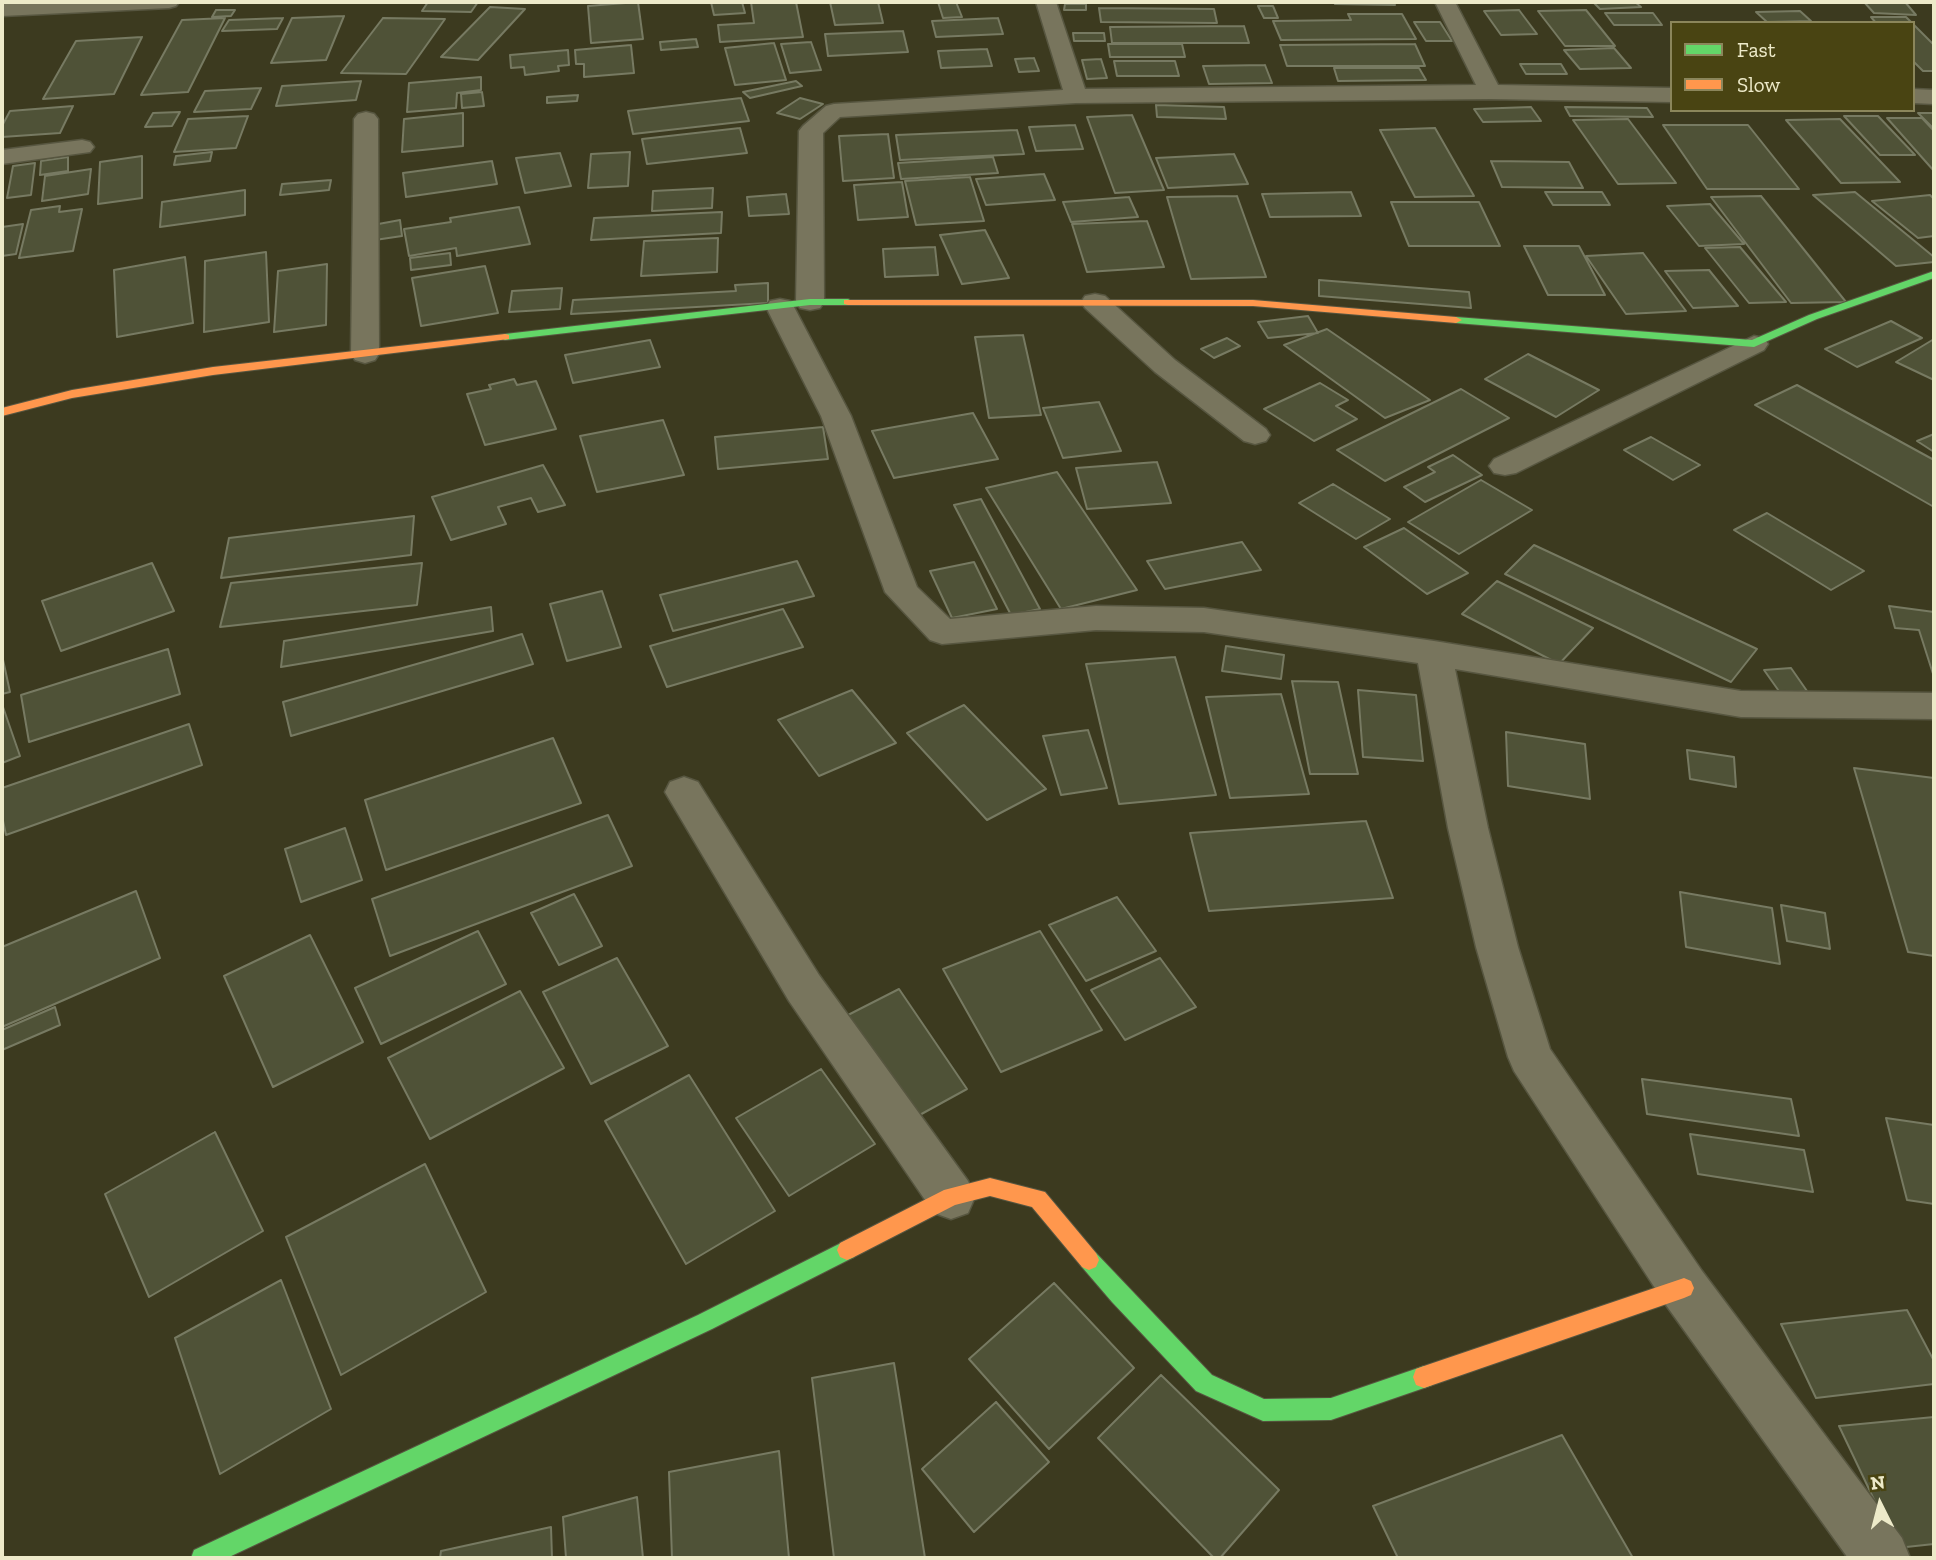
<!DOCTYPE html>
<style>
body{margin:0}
#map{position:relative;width:1936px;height:1560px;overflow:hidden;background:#3c3a1f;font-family:"Zilla Slab",serif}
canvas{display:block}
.frame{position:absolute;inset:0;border:4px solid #edeac9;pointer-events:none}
.legend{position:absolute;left:1670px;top:21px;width:245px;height:91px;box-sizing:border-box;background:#494412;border:2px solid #8b865b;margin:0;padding:9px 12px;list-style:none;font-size:21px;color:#edeac9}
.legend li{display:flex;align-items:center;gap:14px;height:35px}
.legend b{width:35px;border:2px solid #8b865b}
.north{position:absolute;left:1845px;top:1469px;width:70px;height:70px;-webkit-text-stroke:5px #494412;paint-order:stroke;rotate:354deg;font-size:19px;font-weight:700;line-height:28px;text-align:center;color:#edeac9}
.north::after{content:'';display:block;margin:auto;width:24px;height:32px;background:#edeac9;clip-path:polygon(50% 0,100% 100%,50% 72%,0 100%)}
</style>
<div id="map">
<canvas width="1936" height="1560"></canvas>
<div class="frame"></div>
<ul class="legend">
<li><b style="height:9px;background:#63d668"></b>Fast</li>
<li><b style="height:9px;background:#ff974d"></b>Slow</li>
</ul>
<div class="north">N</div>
</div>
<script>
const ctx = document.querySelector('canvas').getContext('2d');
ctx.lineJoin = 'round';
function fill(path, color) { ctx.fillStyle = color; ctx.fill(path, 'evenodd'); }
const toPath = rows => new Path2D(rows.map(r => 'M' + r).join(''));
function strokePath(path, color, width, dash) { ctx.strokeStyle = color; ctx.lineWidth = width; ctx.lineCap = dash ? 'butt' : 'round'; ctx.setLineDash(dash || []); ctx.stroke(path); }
const building = toPath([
 [428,2,478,2,471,12,422,11,428,2],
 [638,2,643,39,591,43,588,6,638,2],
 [711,2,742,2,745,13,714,15,711,2],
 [751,2,796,2,803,37,720,42,718,25,754,23,751,2],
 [830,2,878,2,883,23,835,25,830,2],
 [938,2,956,2,962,17,943,18,938,2],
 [1334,2,1394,2,1395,5,1335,4,1334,2],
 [1593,2,1635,2,1641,7,1600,9,1593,2],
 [1864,2,1905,2,1916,15,1874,13,1864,2],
 [1065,4,1086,4,1086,10,1064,10,1065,4],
 [1258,6,1273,6,1278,18,1264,18,1258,6],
 [490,7,525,9,478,60,441,57,490,7],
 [1099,8,1214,9,1217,23,1101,22,1099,8],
 [216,10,235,10,231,16,212,17,216,10],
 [1519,10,1537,34,1501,35,1484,11,1519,10],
 [1586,10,1615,46,1565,46,1538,11,1586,10],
 [1800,11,1811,21,1767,22,1756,12,1800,11],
 [1605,13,1653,13,1662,25,1614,25,1605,13],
 [1348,14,1402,14,1416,39,1281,40,1273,21,1351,20,1348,14],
 [344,16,326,60,271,63,292,18,344,16],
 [1871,17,1906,17,1912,23,1876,23,1871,17],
 [225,18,188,92,141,95,182,20,225,18],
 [283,18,277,29,222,31,229,20,283,18],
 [383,18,445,19,406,74,341,73,383,18],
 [998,18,1003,34,936,37,932,21,998,18],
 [1414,22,1440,22,1452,41,1426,41,1414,22],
 [1913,24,1934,45,1934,71,1923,71,1913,61,1913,24],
 [1244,26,1249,43,1112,43,1110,27,1244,26],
 [903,31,908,52,828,56,825,34,903,31],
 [1073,33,1104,33,1105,41,1074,41,1073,33],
 [142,37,114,94,43,99,76,41,142,37],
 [696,39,698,47,661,50,660,42,696,39],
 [811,42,821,70,790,73,781,44,811,42],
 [774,43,786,80,735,85,725,48,774,43],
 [1108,44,1182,44,1185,57,1110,57,1108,44],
 [1415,44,1425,66,1287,66,1280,45,1415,44],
 [631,45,634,73,584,77,584,64,576,64,575,50,631,45],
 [1614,48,1631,68,1580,69,1564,50,1614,48],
 [987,49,992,66,941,68,938,51,987,49],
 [568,50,569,65,558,66,559,71,525,75,524,67,511,68,510,55,568,50],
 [1034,58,1039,71,1019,72,1015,59,1034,58],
 [1101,59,1107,78,1087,79,1082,60,1101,59],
 [1114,61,1175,61,1179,76,1117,76,1114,61],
 [1520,64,1561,64,1567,74,1526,74,1520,64],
 [1265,65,1272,83,1209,84,1203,66,1265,65],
 [1334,68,1419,68,1426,80,1338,81,1334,68],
 [481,77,481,90,457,93,456,108,407,112,409,83,481,77],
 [361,81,356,100,276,106,282,86,361,81],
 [796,81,802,86,750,98,743,92,796,81],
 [261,88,251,109,194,112,205,91,261,88],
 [482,92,484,106,462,108,461,94,482,92],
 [578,95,577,101,547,103,547,97,578,95],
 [741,98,749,121,633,134,628,111,741,98],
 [800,98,823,104,800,119,777,113,800,98],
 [1156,105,1224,107,1226,119,1157,117,1156,105],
 [73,106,60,133,2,137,2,126,10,111,73,106],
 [1531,107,1541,121,1483,122,1474,109,1531,107],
 [1565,107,1647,108,1653,117,1570,116,1565,107],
 [180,112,172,126,145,127,153,113,180,112],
 [463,113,463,146,402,152,404,119,463,113],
 [1918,113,1934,113,1934,129,1918,113],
 [1132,115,1164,190,1115,193,1087,117,1132,115],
 [248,116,236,148,174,152,188,119,248,116],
 [1844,116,1878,116,1915,155,1880,155,1844,116],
 [1887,118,1922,118,1934,131,1934,171,1887,118],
 [1628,119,1676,183,1618,184,1573,120,1628,119],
 [1840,119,1900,182,1841,183,1786,120,1840,119],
 [1075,125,1083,149,1036,151,1029,127,1075,125],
 [1663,125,1748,125,1799,189,1707,189,1663,125],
 [740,128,747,153,647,164,642,139,740,128],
 [1435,128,1474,196,1415,197,1380,130,1435,128],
 [1017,130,1024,154,900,160,896,135,1017,130],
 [888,134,894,178,843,181,839,136,888,134],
 [212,152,210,161,174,165,176,156,212,152],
 [630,152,628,186,588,188,591,154,630,152],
 [560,153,571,186,525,193,516,158,560,153],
 [1234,154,1248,184,1168,188,1156,158,1234,154],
 [142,156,142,198,98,204,100,162,142,156],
 [68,157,68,171,40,175,41,161,68,157],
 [993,157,998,173,901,179,898,163,993,157],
 [492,161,497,184,406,197,403,173,492,161],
 [1491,161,1569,162,1583,188,1502,187,1491,161],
 [35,163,31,195,7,198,13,166,35,163],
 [91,169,88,194,42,201,45,176,91,169],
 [1044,174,1055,200,986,205,976,179,1044,174],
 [970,177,984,221,916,225,905,181,970,177],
 [331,180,329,190,280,195,282,184,331,180],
 [902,182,908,217,858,220,854,185,902,182],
 [713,188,712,208,652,211,653,191,713,188],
 [245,190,245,215,160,227,162,202,245,190],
 [1351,192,1361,216,1270,217,1262,194,1351,192],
 [1545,192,1602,192,1610,205,1553,205,1545,192],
 [1855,192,1934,257,1934,262,1896,266,1813,195,1855,192],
 [786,194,789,214,749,216,747,197,786,194],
 [1930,195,1934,199,1934,236,1918,238,1872,201,1930,195],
 [1237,196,1266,277,1191,279,1167,197,1237,196],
 [1761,196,1846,302,1791,303,1711,197,1761,196],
 [1129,197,1138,217,1071,222,1063,202,1129,197],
 [1391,202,1479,202,1500,246,1409,246,1391,202],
 [1710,204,1744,244,1699,246,1667,206,1710,204],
 [60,206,59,212,82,209,73,251,19,258,31,210,60,206],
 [519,207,530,244,457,256,456,248,409,256,404,229,451,222,450,218,519,207],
 [722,212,721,233,591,240,594,218,722,212],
 [400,220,402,236,375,240,373,225,400,220],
 [1147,221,1164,267,1087,272,1072,224,1147,221],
 [23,224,16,254,2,256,2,227,23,224],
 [985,230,1009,278,962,284,940,235,985,230],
 [718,238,717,272,641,276,644,241,718,238],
 [1524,246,1579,246,1605,295,1548,295,1524,246],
 [935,247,938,275,885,277,883,249,935,247],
 [1740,247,1786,302,1749,303,1705,248,1740,247],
 [266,252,269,322,204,332,205,261,266,252],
 [450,253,451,265,411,270,410,258,450,253],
 [1643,253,1686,311,1626,314,1586,256,1643,253],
 [185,257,193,323,117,337,114,270,185,257],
 [327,264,326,325,274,332,278,271,327,264],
 [485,266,498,313,421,326,412,278,485,266],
 [1709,270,1738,306,1693,308,1665,271,1709,270],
 [1319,280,1469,292,1471,308,1319,296,1319,280],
 [768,283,768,303,571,314,573,300,736,291,735,285,768,283],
 [562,288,560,309,509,312,512,291,562,288],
 [1308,316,1318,333,1268,338,1258,322,1308,316],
 [1891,321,1922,338,1857,367,1825,349,1891,321],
 [1327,329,1430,400,1385,418,1284,345,1327,329],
 [1023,335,1041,415,989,418,975,337,1023,335],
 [1227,338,1240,346,1214,358,1201,349,1227,338],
 [1934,339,1934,380,1896,362,1934,339],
 [650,340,660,367,573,383,565,355,650,340],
 [1528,354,1599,390,1556,417,1485,379,1528,354],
 [514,379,517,385,536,381,556,429,485,445,467,394,491,389,489,385,514,379],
 [1320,383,1348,400,1336,406,1357,419,1314,441,1264,409,1320,383],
 [1797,385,1934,460,1934,507,1755,405,1797,385],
 [1461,389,1509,418,1385,481,1337,450,1461,389],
 [1099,402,1121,451,1063,458,1043,408,1099,402],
 [973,413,998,459,894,478,872,431,973,413],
 [663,420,684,475,597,492,580,436,663,420],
 [823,427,828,459,718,469,715,437,823,427],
 [1934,434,1934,452,1917,441,1934,434],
 [1651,437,1700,465,1673,480,1624,450,1651,437],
 [1453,455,1482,475,1425,502,1404,487,1435,472,1428,467,1453,455],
 [1157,462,1171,503,1087,509,1076,468,1157,462],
 [543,465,565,505,538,512,531,498,498,507,506,524,451,540,432,497,543,465],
 [1057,472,1137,590,1061,609,986,488,1057,472],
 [1481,480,1532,510,1459,554,1408,522,1481,480],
 [1333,484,1390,519,1356,539,1299,503,1333,484],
 [981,499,1040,609,1011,615,954,505,981,499],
 [1767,513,1864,571,1831,590,1734,530,1767,513],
 [414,516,411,555,221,578,229,538,414,516],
 [1404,528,1468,573,1427,594,1364,547,1404,528],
 [1242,542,1261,570,1165,589,1147,561,1242,542],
 [1534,545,1757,649,1731,682,1505,574,1534,545],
 [797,561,814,596,673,631,660,595,797,561],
 [974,562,997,609,952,618,930,571,974,562],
 [152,563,174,611,61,651,42,601,152,563],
 [422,563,417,605,220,627,231,583,422,563],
 [1497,581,1593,628,1559,664,1462,614,1497,581],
 [602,591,621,647,567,661,550,604,602,591],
 [1889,606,1934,612,1934,677,1919,630,1895,628,1889,606],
 [491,607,493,631,281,667,284,641,491,607],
 [783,609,803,647,667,687,650,646,783,609],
 [522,634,533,664,291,736,283,702,522,634],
 [1226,646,1284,655,1281,679,1222,671,1226,646],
 [168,649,180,694,29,742,21,695,168,649],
 [2,655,10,692,2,694,2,655],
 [1175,657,1216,795,1119,804,1086,664,1175,657],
 [1791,668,1807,691,1781,694,1764,670,1791,668],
 [1292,681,1338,682,1358,774,1310,774,1292,681],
 [852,690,896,743,819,776,778,720,852,690],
 [1358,690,1416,695,1423,761,1363,757,1358,690],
 [1281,694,1309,794,1230,798,1206,697,1281,694],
 [964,705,1046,789,987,820,907,733,964,705],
 [3,707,20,756,2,763,2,707,3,707],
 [189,724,202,765,6,835,2,816,2,788,189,724],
 [1088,730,1107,788,1061,795,1043,736,1088,730],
 [1506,732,1585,744,1590,799,1508,786,1506,732],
 [553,738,581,803,386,870,365,800,553,738],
 [1687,750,1734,757,1736,787,1690,779,1687,750],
 [1854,768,1934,778,1934,956,1908,952,1854,768],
 [608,815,632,866,390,956,372,899,608,815],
 [1366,821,1393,898,1209,911,1190,833,1366,821],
 [345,828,362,880,301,902,285,849,345,828],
 [136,891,160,958,2,1027,2,947,136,891],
 [1680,892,1772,908,1780,964,1686,947,1680,892],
 [574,894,602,946,559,965,531,913,574,894],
 [1117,897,1156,951,1086,981,1049,925,1117,897],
 [1781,905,1825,913,1830,949,1787,941,1781,905],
 [478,931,506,984,381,1044,355,988,478,931],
 [1040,931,1102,1030,1001,1072,943,969,1040,931],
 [310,935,363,1042,273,1087,224,976,310,935],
 [617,958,668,1046,591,1084,543,992,617,958],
 [1160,958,1196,1007,1125,1040,1091,990,1160,958],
 [899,989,967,1089,916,1117,848,1015,899,989],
 [520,991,564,1068,430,1139,388,1058,520,991],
 [55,1007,60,1025,2,1050,2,1030,55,1007],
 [821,1069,875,1144,789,1196,736,1118,821,1069],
 [689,1075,775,1211,686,1264,605,1121,689,1075],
 [1642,1079,1791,1099,1799,1136,1647,1114,1642,1079],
 [1886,1118,1934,1125,1934,1204,1907,1200,1886,1118],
 [215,1132,263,1231,149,1297,105,1194,215,1132],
 [1690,1134,1804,1150,1813,1192,1698,1174,1690,1134],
 [425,1164,486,1292,341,1375,286,1237,425,1164],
 [281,1280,331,1409,220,1474,175,1338,281,1280],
 [1054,1283,1134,1368,1049,1449,969,1359,1054,1283],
 [1907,1310,1934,1361,1934,1384,1816,1398,1781,1324,1907,1310],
 [894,1363,925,1558,834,1558,812,1378,894,1363],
 [1161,1375,1279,1490,1220,1558,1214,1558,1098,1438,1161,1375],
 [996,1402,1049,1462,974,1532,922,1469,996,1402],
 [1934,1417,1934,1544,1897,1548,1839,1426,1934,1417],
 [1562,1435,1633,1558,1398,1558,1373,1506,1562,1435],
 [779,1451,789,1558,672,1558,669,1472,779,1451],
 [637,1497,643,1558,566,1558,563,1517,637,1497],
 [551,1527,552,1558,440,1558,441,1551,551,1527]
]);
fill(building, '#4f5237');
strokePath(building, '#777a62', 2);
const street = toPath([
 [46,2,179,2,176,6,169,8,2,16,2,4,46,2],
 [1036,2,1056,2,1085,89,1476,85,1435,2,1455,2,1498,85,1672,88,1672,102,1490,99,1076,103,840,117,823,133,824,302,820,308,810,310,800,308,796,302,799,131,803,126,826,106,834,104,1063,90,1036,2],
 [1913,89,1934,90,1934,104,1913,103,1913,89],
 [366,112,374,114,378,119,379,354,375,360,365,363,355,360,351,354,354,119,358,114,366,112],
 [82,140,90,142,94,147,90,152,2,164,2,150,82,140],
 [1095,294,1105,296,1175,360,1266,429,1270,435,1266,441,1255,444,1244,441,1155,372,1085,308,1081,302,1085,296,1095,294],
 [780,299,790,301,794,307,851,416,917,587,950,619,1096,606,1204,608,1434,641,1741,691,1934,693,1934,719,1741,717,1455,669,1488,828,1518,947,1550,1049,1702,1271,1902,1538,1910,1558,1848,1558,1666,1305,1514,1071,1508,1057,1476,947,1448,828,1418,663,1204,632,1096,630,942,644,930,640,885,592,821,416,766,307,770,301,780,299],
 [1754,336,1764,338,1768,344,1764,350,1516,473,1505,475,1494,473,1489,466,1494,459,1754,336],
 [684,777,698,782,819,975,968,1181,975,1197,968,1213,951,1219,934,1213,789,1001,665,792,670,782,684,777]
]);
const fast = toPath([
 [1934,271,1934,278,1817,319,1754,347,1456,323,1450,320,1456,317,1752,340,1809,315,1934,271],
 [810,299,848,299,854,302,848,305,810,305,505,340,499,337,505,334,810,299],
 [847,1240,854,1243,857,1250,854,1257,712,1329,227,1558,191,1558,194,1550,698,1315,847,1240],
 [1089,1250,1096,1253,1212,1375,1264,1399,1331,1398,1424,1366,1432,1369,1435,1377,1432,1385,1424,1388,1331,1420,1263,1421,1196,1391,1112,1302,1082,1267,1079,1260,1082,1253,1089,1250]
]);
const slow = toPath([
 [844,300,1253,300,1456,317,1462,320,1456,323,1253,306,848,305,844,304,844,300],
 [505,334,509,335,509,339,213,375,72,398,2,416,2,408,72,390,213,367,505,334],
 [990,1178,1045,1192,1096,1253,1099,1260,1096,1267,1089,1270,1082,1267,1032,1207,990,1196,955,1205,854,1257,847,1260,840,1257,837,1250,840,1243,944,1190,990,1178],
 [1684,1278,1691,1281,1694,1288,1691,1295,1684,1298,1424,1388,1416,1385,1413,1377,1416,1369,1424,1366,1684,1278]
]);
strokePath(street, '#575640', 3);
strokePath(fast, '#575640', 2);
strokePath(slow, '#575640', 2);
fill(street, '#78755d');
fill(fast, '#63d668');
fill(slow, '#ff974d');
</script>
